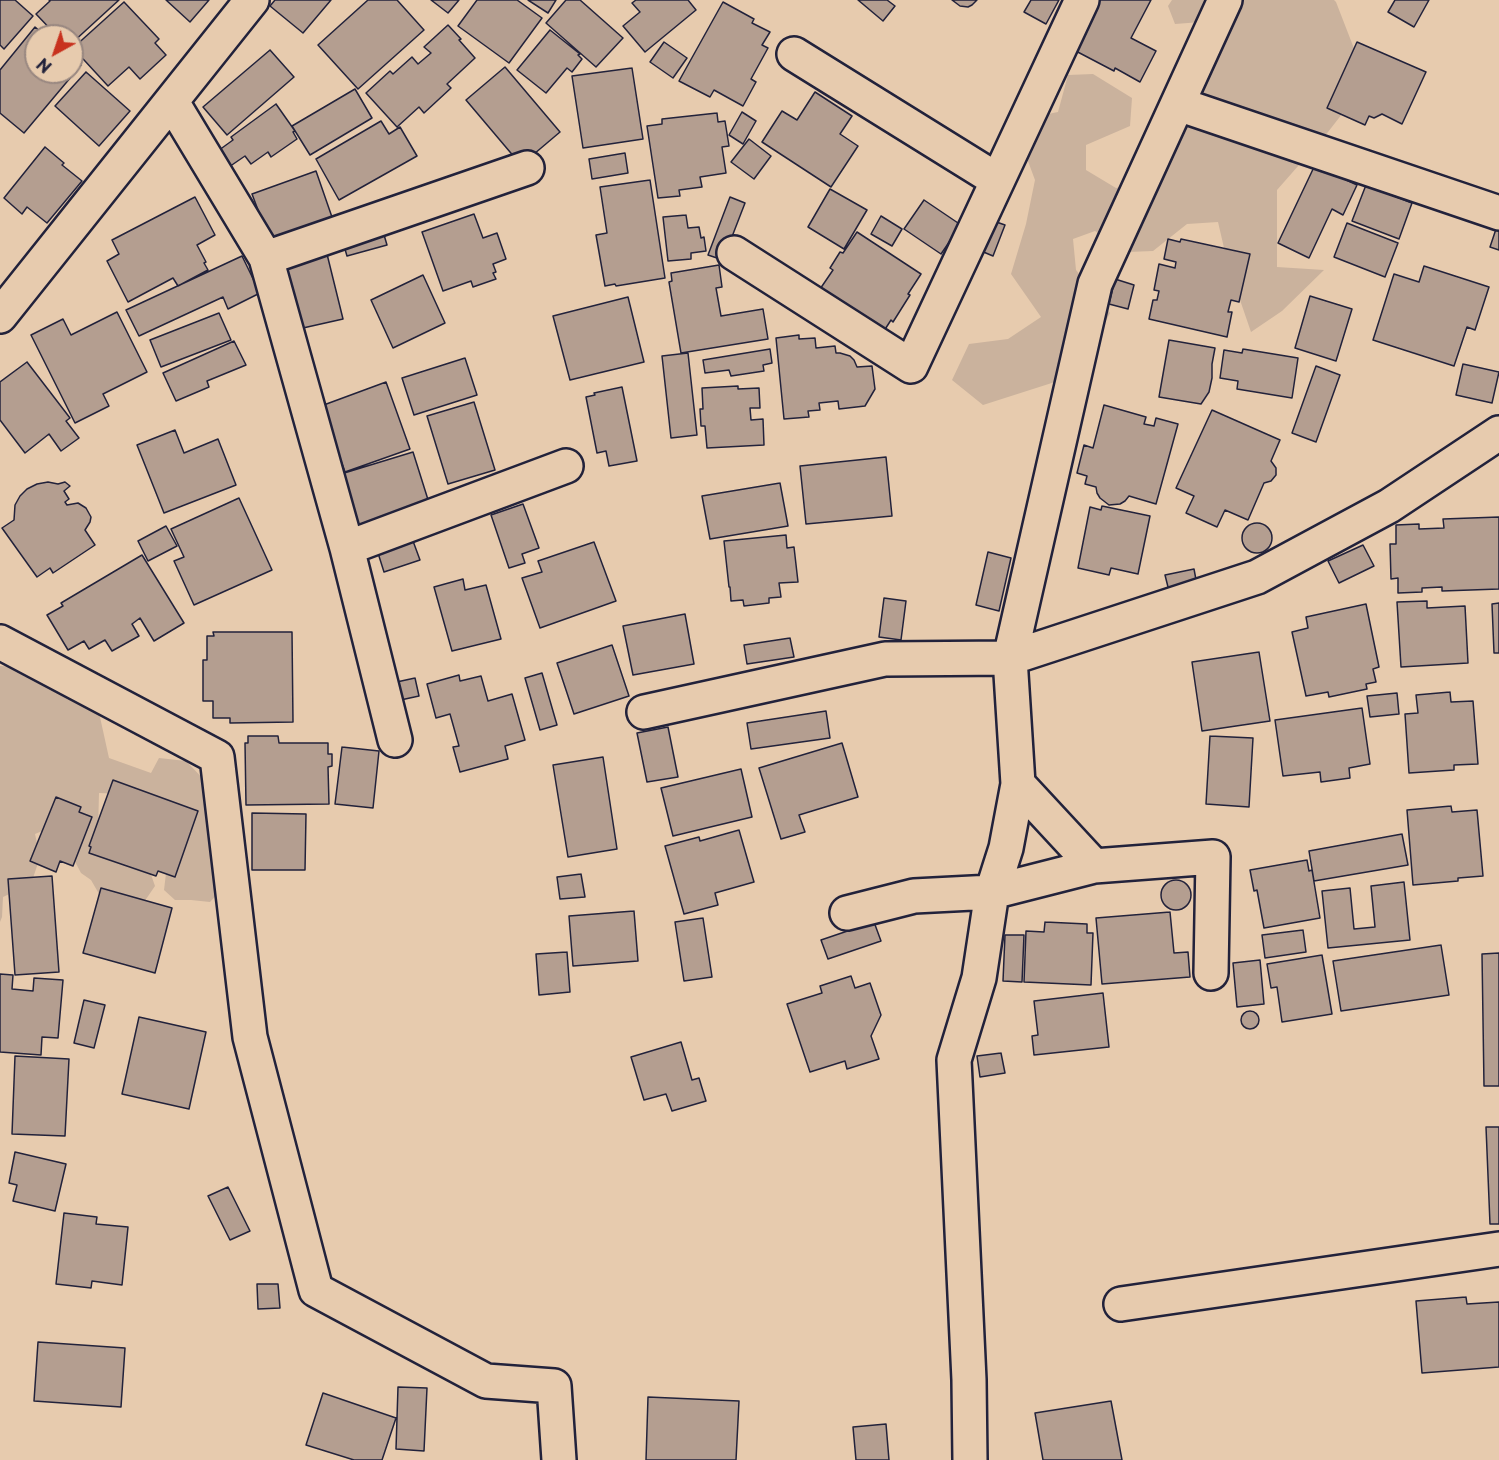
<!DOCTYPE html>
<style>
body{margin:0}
#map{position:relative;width:1499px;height:1460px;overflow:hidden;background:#e7cbae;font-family:"Playpen Sans",sans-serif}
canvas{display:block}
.north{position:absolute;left:24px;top:24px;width:60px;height:60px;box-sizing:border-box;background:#e7cbae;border:2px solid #988780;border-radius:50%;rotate:220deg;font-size:16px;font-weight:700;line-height:24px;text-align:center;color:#22223b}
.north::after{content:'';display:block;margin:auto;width:21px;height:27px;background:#c8321e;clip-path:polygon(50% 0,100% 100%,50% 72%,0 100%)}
</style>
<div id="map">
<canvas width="1499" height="1460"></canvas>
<div class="north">N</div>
</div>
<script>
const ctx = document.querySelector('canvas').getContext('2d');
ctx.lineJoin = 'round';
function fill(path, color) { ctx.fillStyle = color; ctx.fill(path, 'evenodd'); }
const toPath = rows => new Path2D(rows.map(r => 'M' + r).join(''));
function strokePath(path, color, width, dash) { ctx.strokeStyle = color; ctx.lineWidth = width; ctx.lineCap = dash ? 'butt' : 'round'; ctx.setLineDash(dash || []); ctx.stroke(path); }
fill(toPath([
 [1172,0,1334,0,1336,2,1367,82,1328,132,1277,190,1277,267,1324,270,1282,311,1251,332,1228,265,1218,222,1187,224,1153,251,1128,252,1095,231,1073,239,1076,270,1110,313,1097,338,1058,381,983,405,952,380,969,344,1008,339,1041,317,1011,274,1026,224,1035,180,1013,121,1058,112,1068,75,1093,74,1132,98,1130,126,1086,145,1086,170,1116,188,1159,179,1201,22,1175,24,1168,6],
 [0,666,20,667,98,708,109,758,151,773,159,758,186,761,212,788,224,887,210,902,191,900,175,900,164,890,167,865,123,794,99,793,98,831,148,866,155,886,142,905,106,906,91,880,81,873,71,854,54,826,35,834,40,857,31,884,3,897,2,917,0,922]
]), '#cab29d');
const building = toPath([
 [0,0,15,0,33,16,4,49,0,45,0,0],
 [49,0,119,0,72,43,72,36,57,36,36,14,50,1,49,0],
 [166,0,209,0,190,22,166,0],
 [275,0,331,0,303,33,270,6,275,0],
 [368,0,397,0,424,30,358,89,318,45,368,0],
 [431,0,459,0,448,13,431,0],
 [477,0,517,0,542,18,509,63,458,26,477,0],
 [528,0,556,0,548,13,528,0],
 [566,0,580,0,623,38,596,67,546,23,566,0],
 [636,0,688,0,696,10,645,52,623,26,640,12,632,3,636,0],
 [858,0,887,0,895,6,883,21,858,0],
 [952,0,977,0,972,5,968,7,960,6,952,0],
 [1031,0,1059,0,1046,24,1024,12,1031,0],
 [1098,0,1151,0,1131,38,1156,51,1140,82,1115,68,1114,71,1072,49,1098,0],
 [1395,0,1429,0,1414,27,1388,12,1395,0],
 [124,2,159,39,155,43,166,55,140,79,129,67,108,86,73,48,124,2],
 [723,2,754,19,752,23,770,32,762,45,768,48,751,79,756,82,743,106,714,90,710,97,679,81,723,2],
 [448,25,461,39,459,40,475,58,447,84,451,88,424,113,419,107,397,127,366,93,390,71,393,74,412,57,418,64,431,53,424,47,448,25],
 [35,27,46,36,36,36,36,72,72,72,72,58,81,65,24,133,0,113,0,70,35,27],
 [550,30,580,54,578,55,582,59,572,72,567,68,546,93,517,70,550,30],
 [664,42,687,58,673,78,650,62,664,42],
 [1357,42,1426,72,1402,124,1382,114,1374,118,1369,116,1365,125,1327,108,1357,42],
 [270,50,294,77,227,135,203,107,270,50],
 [505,67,560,132,521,165,466,100,505,67],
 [632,68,643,139,583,148,572,76,632,68],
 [86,72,130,111,99,146,55,106,86,72],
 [355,89,372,118,310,155,292,126,355,89],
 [815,92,852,116,840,134,858,146,831,187,762,142,782,111,797,120,815,92],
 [276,104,295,131,293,132,297,139,271,157,268,152,251,164,245,156,226,169,215,153,233,140,231,137,276,104],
 [742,112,756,121,743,144,729,135,742,112],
 [717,113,718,122,725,121,729,146,722,147,726,173,700,177,702,187,679,190,680,196,658,198,647,126,662,124,662,119,717,113],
 [381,121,389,134,400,127,417,156,339,200,316,159,381,121],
 [749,139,771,156,754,179,731,162,749,139],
 [45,147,64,163,62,165,82,181,47,223,27,207,22,214,4,198,45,147],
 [625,153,628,173,592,179,589,159,625,153],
 [1315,165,1357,185,1343,215,1332,209,1309,258,1278,243,1315,165],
 [316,171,333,220,270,242,252,194,316,171],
 [650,180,665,278,616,286,615,284,605,286,596,235,607,233,600,187,650,180],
 [1366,185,1412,203,1399,239,1352,221,1366,185],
 [830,189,867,210,844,249,808,227,830,189],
 [195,197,215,235,197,245,206,262,204,263,208,270,178,286,173,278,128,302,107,261,119,254,112,240,195,197],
 [730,197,745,203,723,260,708,255,730,197],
 [924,200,961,225,941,254,904,229,924,200],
 [474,214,483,238,497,233,506,259,493,264,496,272,493,273,496,279,473,287,471,281,443,291,422,232,474,214],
 [686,215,688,228,699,227,701,238,704,237,706,251,691,253,691,259,668,261,663,217,686,215],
 [881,216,902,229,892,246,871,234,881,216],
 [985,218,1005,225,993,256,974,248,985,218],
 [1347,223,1398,243,1385,277,1334,257,1347,223],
 [382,228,387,245,347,256,342,239,382,228],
 [1496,229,1499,231,1499,250,1490,247,1496,229],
 [857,232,921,274,908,294,910,295,893,322,891,320,882,334,818,292,833,270,830,268,840,252,843,253,857,232],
 [1168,239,1180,242,1181,239,1250,254,1239,302,1231,300,1228,312,1232,312,1227,337,1149,319,1153,300,1157,300,1159,291,1154,290,1159,264,1175,268,1176,262,1164,259,1168,239],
 [326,250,343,319,294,330,277,262,326,250],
 [242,256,260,293,228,309,223,297,139,336,126,310,242,256],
 [719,265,722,287,716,288,721,316,763,309,768,339,681,353,669,282,672,281,671,273,719,265],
 [1424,266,1489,287,1475,330,1467,327,1454,366,1373,340,1394,274,1419,282,1424,266],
 [423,275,445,323,393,348,371,300,423,275],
 [1115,279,1134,285,1128,309,1109,304,1115,279],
 [1310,296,1352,309,1336,361,1295,348,1310,296],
 [628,297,644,362,570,380,553,316,628,297],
 [117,312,147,372,103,394,109,406,75,423,31,335,63,319,71,335,117,312],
 [219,313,231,340,161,367,150,340,219,313],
 [799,335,799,339,815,338,816,348,835,346,836,353,840,353,850,356,854,360,857,367,872,366,875,389,865,406,839,409,838,401,819,403,820,410,808,411,809,417,784,419,776,338,799,335],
 [1169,340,1215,348,1212,364,1212,378,1209,392,1201,404,1159,397,1169,340],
 [234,341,246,365,207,381,209,387,176,401,163,373,234,341],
 [770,349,772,363,763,365,764,371,731,376,729,370,705,373,703,360,770,349],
 [1243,349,1298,358,1292,398,1237,389,1238,381,1220,378,1224,350,1242,353,1243,349],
 [688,353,697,435,671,438,662,356,688,353],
 [465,358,477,395,414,415,402,378,465,358],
 [27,362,70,418,66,421,79,438,61,451,49,434,25,453,0,420,0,382,27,362],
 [1463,364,1499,372,1492,403,1456,395,1463,364],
 [1316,366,1340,375,1316,442,1292,433,1316,366],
 [386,382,410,449,345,472,321,406,386,382],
 [738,386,738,389,759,388,760,408,750,408,751,420,763,419,764,445,707,448,705,426,701,426,700,409,703,409,702,388,738,386],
 [622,387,637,461,609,466,606,451,597,453,586,397,595,395,594,393,622,387],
 [474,402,495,470,448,484,427,416,474,402],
 [1104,405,1146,417,1144,424,1154,426,1156,418,1178,424,1156,504,1129,496,1125,501,1120,504,1109,505,1100,498,1097,493,1096,487,1085,484,1087,476,1077,473,1084,445,1093,448,1104,405],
 [1212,410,1280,440,1271,461,1276,468,1276,475,1271,481,1264,483,1248,520,1225,510,1217,527,1186,513,1194,496,1176,488,1212,410],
 [175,430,184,453,218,439,236,485,164,513,137,445,175,430],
 [413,452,430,506,358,528,341,474,413,452],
 [886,457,892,516,806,524,800,466,886,457],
 [48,482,58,484,65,482,70,486,64,491,69,499,65,502,67,505,78,503,86,508,91,517,90,522,85,530,95,545,53,573,50,568,37,577,2,528,14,520,15,505,20,496,27,489,37,484,48,482],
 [780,483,788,526,710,539,702,496,780,483],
 [239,498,272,570,194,605,174,561,184,557,171,529,239,498],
 [523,504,539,548,522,554,525,563,509,568,491,515,523,504],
 [1102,506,1150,516,1138,574,1111,568,1109,575,1078,568,1090,507,1101,510,1102,506],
 [1499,517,1499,589,1442,591,1442,587,1422,588,1422,592,1398,593,1398,578,1391,579,1390,544,1396,544,1396,525,1419,524,1419,529,1444,528,1443,519,1499,517],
 '1242 538a15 15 0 1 1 30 0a15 15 0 1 1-30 0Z',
 [166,526,177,546,148,561,138,541,166,526],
 [786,535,787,548,794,547,798,582,779,583,781,597,769,598,769,603,744,606,743,600,731,601,730,587,729,587,724,541,786,535],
 [413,541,420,560,384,572,378,553,413,541],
 [594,542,616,601,540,628,522,578,542,572,538,561,594,542],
 [1363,545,1374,566,1339,583,1328,561,1363,545],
 [988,552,1011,558,999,611,976,605,988,552],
 [142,555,184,623,154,641,140,618,132,624,139,636,112,651,105,640,89,649,84,641,68,650,47,615,63,606,61,603,142,555],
 [1194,569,1197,585,1169,591,1165,575,1194,569],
 [463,579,465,590,486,585,501,639,452,651,434,587,463,579],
 [884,598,906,601,901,640,879,637,884,598],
 [1427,601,1427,608,1465,606,1468,663,1401,667,1397,602,1427,601],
 [1499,603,1499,653,1494,653,1492,604,1499,603],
 [1366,604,1379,667,1373,669,1376,682,1366,684,1367,689,1329,697,1328,692,1306,696,1292,632,1308,628,1306,617,1366,604],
 [685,614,694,664,633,675,623,626,685,614],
 [213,632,292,632,293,722,230,723,230,718,213,718,213,701,203,701,203,660,207,660,207,636,214,636,213,632],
 [790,638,794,657,747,664,744,645,790,638],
 [612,645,629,696,574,714,557,663,612,645],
 [1259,652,1270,721,1202,731,1192,662,1259,652],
 [542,673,557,725,540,730,525,678,542,673],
 [459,675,460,681,481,676,488,701,512,694,525,740,505,746,508,759,460,772,453,747,459,746,450,714,436,718,427,684,459,675],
 [415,678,419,696,396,701,392,683,415,678],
 [1450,692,1451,702,1473,701,1478,764,1454,765,1454,770,1409,773,1405,714,1418,713,1416,695,1450,692],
 [1397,693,1399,714,1370,717,1367,696,1397,693],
 [1362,708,1370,764,1349,768,1350,778,1321,782,1320,772,1283,776,1275,720,1362,708],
 [826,711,830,738,751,749,747,723,826,711],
 [668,727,678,777,647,782,637,733,668,727],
 [248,736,278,736,279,743,328,743,328,754,332,754,332,766,328,767,329,804,246,805,245,743,248,743,248,736],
 [1210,736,1253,738,1249,807,1206,804,1210,736],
 [842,743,858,797,799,815,805,832,781,839,759,768,842,743],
 [342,747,379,751,373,808,335,804,342,747],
 [603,757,617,849,568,857,553,765,603,757],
 [741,769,752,817,673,836,661,788,741,769],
 [113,780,198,811,175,877,158,871,156,876,89,853,91,847,89,846,113,780],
 [56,797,81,807,79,812,92,817,73,866,60,861,56,872,30,861,56,797],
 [1451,806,1452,812,1477,810,1483,876,1458,878,1458,881,1413,885,1407,810,1451,806],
 [252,813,306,814,305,870,252,870,252,813],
 [739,830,754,882,715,893,718,905,684,914,665,846,699,837,700,841,739,830],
 [1402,834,1408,865,1314,881,1309,851,1402,834],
 [1307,860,1309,871,1312,870,1320,918,1264,928,1257,890,1254,891,1250,870,1307,860],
 [581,874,585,897,560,899,557,877,581,874],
 [52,876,59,972,15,975,8,879,52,876],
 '1161 895a15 15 0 1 1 30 0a15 15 0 1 1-30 0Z',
 [1404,882,1410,940,1328,948,1322,891,1350,888,1354,929,1375,927,1371,886,1404,882],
 [101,888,172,908,155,973,83,953,101,888],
 [634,911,638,961,573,966,569,916,634,911],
 [1170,912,1174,953,1188,952,1190,977,1102,984,1096,918,1170,912],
 [703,918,712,977,684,981,675,922,703,918],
 [874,922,881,941,828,959,821,940,874,922],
 [1045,922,1087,924,1087,933,1093,933,1091,985,1024,982,1026,931,1044,932,1045,922],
 [1303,930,1306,952,1265,958,1262,935,1303,930],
 [1005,935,1024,935,1022,982,1003,981,1005,935],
 [1441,945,1449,995,1341,1011,1333,961,1441,945],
 [567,952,570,992,539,995,536,954,567,952],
 [1499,953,1499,1086,1484,1086,1482,954,1499,953],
 [1322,955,1332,1014,1282,1022,1277,987,1271,988,1267,964,1322,955],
 [1260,960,1264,1004,1237,1007,1233,963,1260,960],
 [0,974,13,975,12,989,33,991,34,978,63,980,58,1038,42,1037,41,1055,0,1052,0,974],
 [851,976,855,988,870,983,881,1015,871,1036,879,1059,847,1069,845,1061,810,1072,787,1004,822,993,820,986,851,976],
 [1103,993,1109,1047,1034,1055,1032,1036,1038,1035,1034,1001,1103,993],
 [84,1000,105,1005,94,1048,74,1043,84,1000],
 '1241 1020a9 9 0 1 1 18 0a9 9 0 1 1-18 0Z',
 [139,1017,206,1032,189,1109,122,1094,139,1017],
 [681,1042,692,1080,699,1078,706,1101,672,1111,666,1094,644,1100,631,1057,681,1042],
 [1001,1053,1005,1073,980,1077,977,1056,1001,1053],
 [15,1056,69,1059,65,1136,12,1134,15,1056],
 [1486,1127,1499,1127,1499,1224,1490,1224,1486,1127],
 [15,1152,66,1164,55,1211,13,1201,17,1185,9,1183,15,1152],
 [228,1187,250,1231,230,1240,208,1196,228,1187],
 [64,1213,97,1217,96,1224,128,1227,122,1285,92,1281,91,1288,56,1284,64,1213],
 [257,1284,278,1284,280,1308,258,1309,257,1284],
 [1466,1297,1467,1304,1499,1302,1499,1367,1422,1373,1416,1301,1466,1297],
 [38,1342,125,1348,121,1407,34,1401,38,1342],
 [398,1387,427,1388,424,1451,396,1449,398,1387],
 [323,1393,396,1418,382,1460,354,1460,306,1445,323,1393],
 [648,1397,739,1401,736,1460,646,1460,648,1397],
 [1111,1401,1122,1460,1043,1460,1035,1413,1111,1401],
 [886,1424,889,1460,856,1460,853,1427,886,1424]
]);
fill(building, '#b49e90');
strokePath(building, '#22223b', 1.5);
const minor = toPath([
 [794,54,997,180],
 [172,102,266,258,347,548,395,740],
 [1178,104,1499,213],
 [734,253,911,366,1082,0],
 [266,258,527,168],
 [0,316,252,0],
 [347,548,566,466],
 [0,642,217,757,250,1037,316,1290,486,1381,554,1386,559,1460],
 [644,712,885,659,1010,658,1257,577,1389,506,1499,433],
 [1018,784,1094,866,1213,857,1211,973],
 [847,913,914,896,992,892,1094,866],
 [1121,1304,1499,1249],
 [970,1460,969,1380,954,1060,979,978,992,892,1006,848,1018,784,1010,658,1095,284,1225,0]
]);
strokePath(minor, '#22223b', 38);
strokePath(minor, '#e7cbae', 33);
</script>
